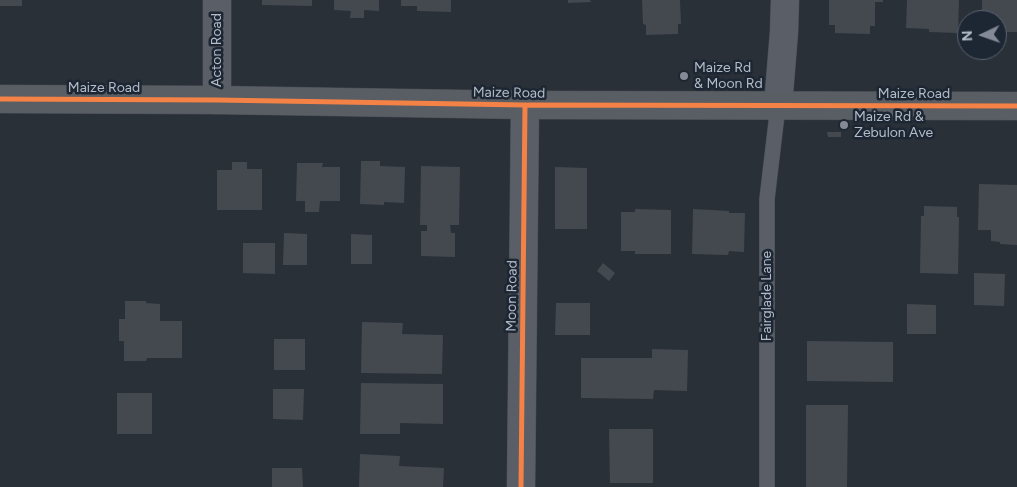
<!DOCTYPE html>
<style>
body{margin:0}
#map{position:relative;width:1017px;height:487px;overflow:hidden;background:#2a3038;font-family:Figtree,sans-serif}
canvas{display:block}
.north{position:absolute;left:957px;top:10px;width:50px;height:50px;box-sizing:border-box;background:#1d2633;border:1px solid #59626f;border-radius:50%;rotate:267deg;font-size:14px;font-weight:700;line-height:20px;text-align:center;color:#b4bcc9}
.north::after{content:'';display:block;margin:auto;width:18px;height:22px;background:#848b96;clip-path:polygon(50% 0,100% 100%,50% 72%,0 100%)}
</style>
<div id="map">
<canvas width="1017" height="487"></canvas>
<div class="north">N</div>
</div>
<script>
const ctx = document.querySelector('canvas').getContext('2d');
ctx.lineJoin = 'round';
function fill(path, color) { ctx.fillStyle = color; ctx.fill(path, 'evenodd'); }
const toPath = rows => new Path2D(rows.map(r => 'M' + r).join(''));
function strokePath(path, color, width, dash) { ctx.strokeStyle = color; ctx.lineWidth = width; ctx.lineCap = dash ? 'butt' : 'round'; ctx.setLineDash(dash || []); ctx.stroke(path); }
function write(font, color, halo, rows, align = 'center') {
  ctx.font = font + ' Figtree,sans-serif'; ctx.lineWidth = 5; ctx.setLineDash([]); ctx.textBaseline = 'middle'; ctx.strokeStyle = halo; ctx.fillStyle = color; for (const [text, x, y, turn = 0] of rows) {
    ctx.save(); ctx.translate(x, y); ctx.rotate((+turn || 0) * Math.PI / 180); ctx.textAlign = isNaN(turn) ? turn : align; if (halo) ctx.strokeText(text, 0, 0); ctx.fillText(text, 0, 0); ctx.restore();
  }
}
fill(toPath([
 [0,0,22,0,22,6,0,6],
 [262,0,312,0,312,6,262,5],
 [334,0,379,0,379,11,364,10,364,18,350,18,351,11,334,10],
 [401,0,451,0,451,12,417,11,417,6,401,6],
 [568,0,590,0,591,2,568,3],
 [642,0,680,0,681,24,678,24,678,34,646,35,646,25,643,24],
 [829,0,883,0,883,2,875,2,875,26,870,26,870,34,835,33,835,25,829,25],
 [907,0,959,0,958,33,929,32,929,29,906,28],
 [982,0,1017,0,1017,32,997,32,997,20,982,20],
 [827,132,841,132,841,137,828,137],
 [361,161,380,161,380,166,405,167,404,203,384,202,384,205,360,204],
 [232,162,247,162,247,169,262,169,262,210,217,210,217,170,232,170],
 [297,163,323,163,322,167,340,167,340,201,320,201,319,212,305,212,305,201,296,201],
 [421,166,460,167,459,225,450,225,451,233,455,233,455,257,421,256,421,231,427,231,427,225,420,225],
 [555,167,587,168,587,229,555,229],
 [979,184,1017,185,1017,245,1000,244,1000,242,991,241,991,230,978,230],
 [924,206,957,207,957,217,959,217,958,274,920,273,921,216,924,216],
 [635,209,671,210,671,254,635,254,635,251,621,251,621,212,635,212],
 [693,209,729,211,729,213,745,213,744,252,729,251,728,255,692,254],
 [284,233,307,234,307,265,283,265],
 [351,234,372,235,372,264,351,264],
 [243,243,275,243,275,274,243,273],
 [603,263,615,273,609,281,597,271],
 [974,273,1005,274,1004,306,974,305],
 [125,301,146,301,146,303,160,304,160,321,182,321,182,358,147,358,146,361,124,361,124,341,119,341,119,319,125,319],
 [556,303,590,303,590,335,555,335],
 [907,304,936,305,936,334,907,334],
 [362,322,403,323,402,334,443,335,442,374,361,373],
 [274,339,305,339,305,370,274,370],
 [807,341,893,342,893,382,807,381],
 [652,349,688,350,687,391,654,390,653,399,581,398,581,358,652,358],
 [361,383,443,384,443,424,400,423,400,434,360,434],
 [273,389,304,389,303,420,273,419],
 [117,393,152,393,152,434,117,434],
 [806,405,848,405,847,487,806,487],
 [609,429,653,429,653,483,610,483],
 [360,454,400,456,399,466,444,468,443,487,359,487],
 [272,468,302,468,303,487,272,487]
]), '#444950');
const lane = toPath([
 [767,487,767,199,778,106]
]);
const street = toPath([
 [217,100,217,0],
 [778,106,784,32,785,0],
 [521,487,525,105]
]);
const secondary = toPath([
 [0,99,217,100,525,105,1017,106]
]);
strokePath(lane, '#484c53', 16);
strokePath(street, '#484c53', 29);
strokePath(secondary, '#484c53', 29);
strokePath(lane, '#5a5e66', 15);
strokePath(street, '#5a5e66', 28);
strokePath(secondary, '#595d64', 28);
strokePath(toPath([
 [0,99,217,100,525,105,1017,106],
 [521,487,525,105]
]), '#f48246', 5);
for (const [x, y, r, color] of [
 [684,76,5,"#848b96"],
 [844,125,5,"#848b96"]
]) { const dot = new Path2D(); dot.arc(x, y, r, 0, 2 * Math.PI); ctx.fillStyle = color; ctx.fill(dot); strokePath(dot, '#1d2633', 2); }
write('14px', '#b4bcc9', '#1d2633', [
 ["Acton Road",217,50,-90],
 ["Maize Road",104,88],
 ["Maize Road",509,93,1],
 ["Maize Road",914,94],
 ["Moon Road",512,296,-89],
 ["Fairglade Lane",767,296,-90]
]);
write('14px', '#b4bcc9', '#1d2633', [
 ["Maize Rd",694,68],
 ["& Moon Rd",694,84],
 ["Maize Rd &",854,117],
 ["Zebulon Ave",854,133]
], 'left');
</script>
